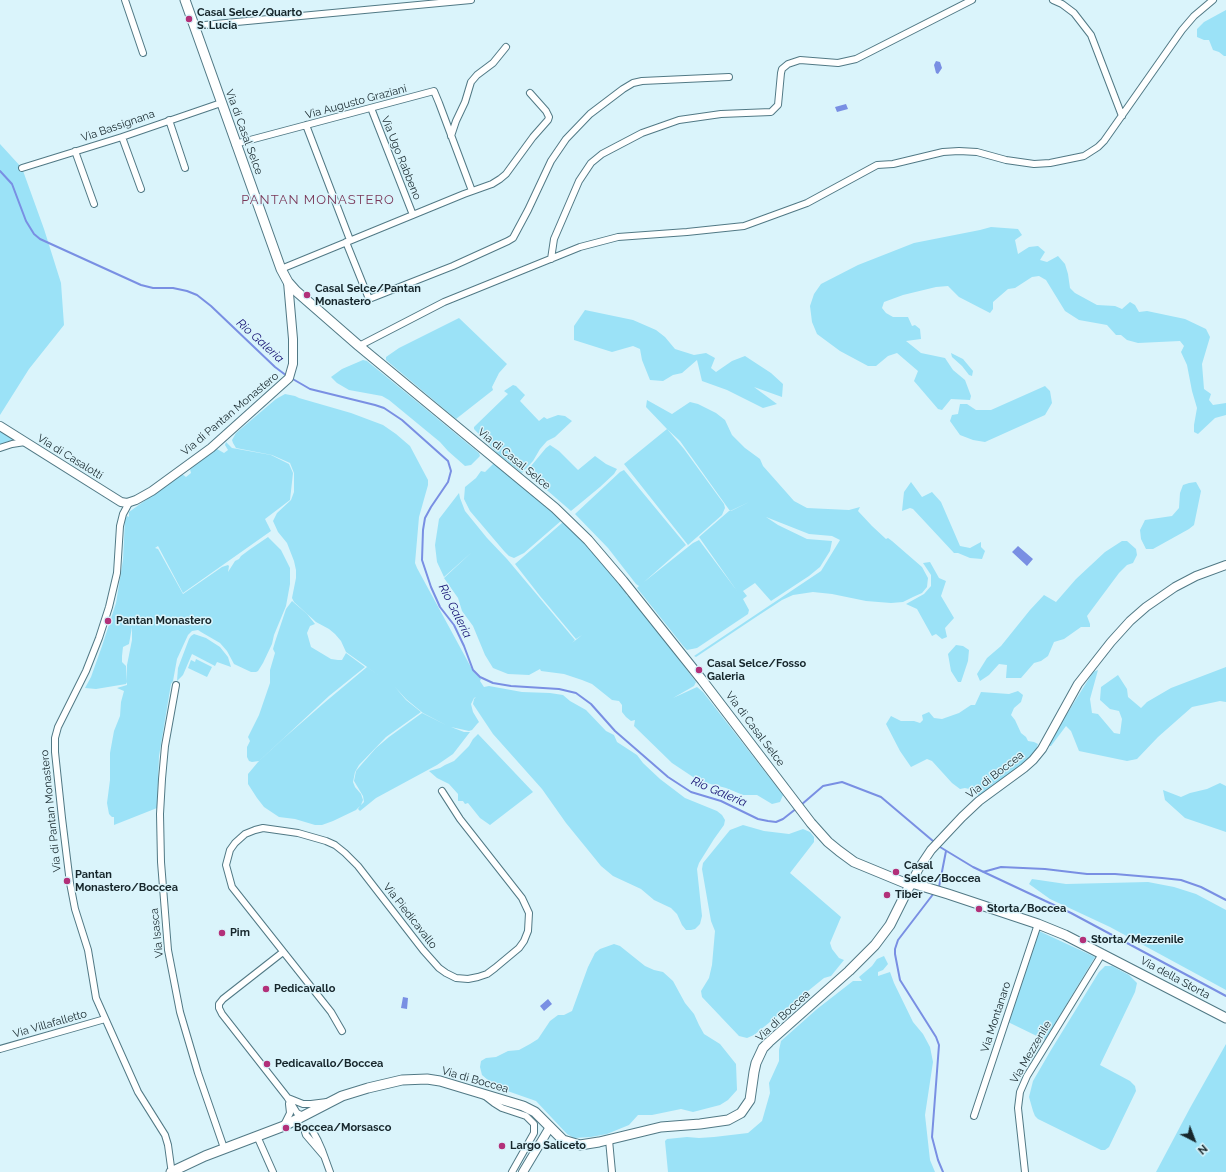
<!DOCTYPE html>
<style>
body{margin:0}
#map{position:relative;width:1226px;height:1172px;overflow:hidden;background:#daf4fb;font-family:Raleway,sans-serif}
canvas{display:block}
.north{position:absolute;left:1174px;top:1120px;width:40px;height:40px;-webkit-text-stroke:3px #daf4fb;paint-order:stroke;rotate:138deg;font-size:11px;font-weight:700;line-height:16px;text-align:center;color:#16262b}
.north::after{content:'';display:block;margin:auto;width:14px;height:18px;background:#16262b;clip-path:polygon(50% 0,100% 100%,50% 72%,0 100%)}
</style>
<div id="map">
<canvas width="1226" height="1172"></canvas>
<div class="north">N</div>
</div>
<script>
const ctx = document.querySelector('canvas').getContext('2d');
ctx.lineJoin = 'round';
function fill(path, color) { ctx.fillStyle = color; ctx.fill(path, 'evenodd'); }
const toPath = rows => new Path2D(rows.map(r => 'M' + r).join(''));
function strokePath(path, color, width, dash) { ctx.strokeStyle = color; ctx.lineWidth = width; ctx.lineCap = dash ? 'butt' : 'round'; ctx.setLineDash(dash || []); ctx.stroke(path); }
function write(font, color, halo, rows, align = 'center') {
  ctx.font = font + ' Raleway,sans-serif'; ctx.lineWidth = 3; ctx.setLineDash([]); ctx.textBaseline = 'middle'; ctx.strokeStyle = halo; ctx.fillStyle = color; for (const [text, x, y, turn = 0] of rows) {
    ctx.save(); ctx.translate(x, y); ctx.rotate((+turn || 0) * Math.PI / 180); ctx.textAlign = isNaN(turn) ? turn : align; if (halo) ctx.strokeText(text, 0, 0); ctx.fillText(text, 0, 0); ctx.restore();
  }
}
fill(toPath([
 [1226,10,1226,56,1224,56,1219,52,1213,50,1209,40,1204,40,1197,37,1197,29,1204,22],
 [0,144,22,168,44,229,61,283,64,325,29,369,0,415],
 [991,227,1018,229,1022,235,1015,240,1018,254,1029,247,1038,246,1045,252,1040,260,1047,262,1058,256,1065,264,1068,274,1070,288,1075,293,1097,305,1115,306,1122,309,1130,302,1135,305,1139,312,1147,311,1185,319,1206,329,1210,337,1202,364,1204,389,1211,394,1209,400,1213,405,1226,403,1226,415,1215,418,1198,434,1194,432,1194,425,1197,408,1192,391,1187,365,1181,352,1184,346,1180,341,1138,343,1127,340,1121,335,1116,335,1107,325,1079,320,1065,311,1046,280,1039,276,1032,277,1015,288,1008,289,993,302,993,309,990,313,959,297,948,286,936,287,903,295,884,302,882,308,886,313,893,317,908,317,912,326,915,325,920,329,921,339,906,341,921,353,945,358,953,370,965,380,971,396,970,400,951,399,942,410,938,409,914,381,918,371,897,353,888,356,876,366,868,366,840,351,817,334,812,322,810,306,814,294,821,284,858,265,914,243,980,230],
 [585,310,633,320,656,330,665,337,675,349,694,355,706,353,715,358,711,368,716,372,732,361,745,356,771,373,783,384,782,397,754,387,777,404,763,408,727,390,702,381,697,360,682,373,673,375,663,381,650,380,642,360,640,349,633,346,612,352,574,340,574,326],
 [459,318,507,364,499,373,492,387,493,390,456,419,386,360,386,357,399,348],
 [951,353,963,359,973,371,972,376,969,375,962,366,952,357],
 [363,360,367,361,421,405,479,453,480,456,471,465,465,466,448,451,440,442,389,400,382,396,349,390,337,383,331,377,342,369],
 [513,385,516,386,525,395,520,401,539,421,544,417,547,419,558,415,565,416,572,421,555,437,547,441,540,449,533,461,522,473,497,453,474,429,474,427,508,394,504,391],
 [1045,386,1050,391,1052,403,1045,415,985,442,973,440,960,435,950,421,952,415,958,414,960,404,967,404,976,410,991,410],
 [285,394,295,396,299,398,351,413,383,425,396,434,410,446,428,480,428,485,419,517,415,563,417,568,473,671,481,679,480,681,484,687,489,686,522,692,550,693,563,695,570,701,586,710,606,731,614,735,617,742,637,755,643,763,660,779,685,798,717,811,722,815,725,820,724,825,714,839,699,863,697,869,702,916,700,924,695,929,691,930,686,930,682,925,677,914,671,908,654,900,641,889,613,876,601,866,566,823,542,789,493,734,473,704,474,699,476,697,474,698,471,704,473,712,479,722,477,724,472,730,469,731,451,727,464,732,470,732,453,754,437,765,376,798,360,811,358,809,360,806,356,810,333,821,322,825,315,825,295,819,279,817,264,807,257,798,248,784,248,774,258,762,284,738,324,703,367,667,384,679,346,652,341,641,335,634,329,629,316,622,294,602,292,598,296,578,296,570,294,561,287,543,278,532,273,521,277,513,291,500,294,492,294,473,290,463,272,455,236,448,233,443,232,440,236,433,276,399],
 [395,687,406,699,423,713,446,725,422,713,389,737,376,748,361,765,356,771,354,781,363,796,364,802,361,805,363,800,361,794,355,787,353,782,355,772,359,765,386,737,421,712,406,700],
 [647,400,672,414,690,402,698,404,716,413,725,420,732,435,745,448,760,459,763,466,794,501,807,508,849,510,860,507,858,511,872,526,886,539,888,538,892,541,922,567,928,578,927,587,922,593,913,597,903,602,891,603,866,601,832,594,813,592,793,595,782,600,756,617,696,657,694,656,821,571,840,540,832,536,809,534,766,517,778,525,807,539,832,541,830,551,820,567,809,576,771,601,755,583,743,591,747,596,743,599,749,610,748,614,697,648,687,650,684,647,637,588,639,586,636,584,608,548,575,514,620,472,624,470,686,545,644,582,693,543,699,540,737,591,699,537,729,511,731,511,749,502,730,511,680,441,667,429,684,449,724,504,725,508,722,515,688,545,624,464,667,429,646,407],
 [0,429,13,438,11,442,0,446],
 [226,442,232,448,271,455,289,464,293,473,290,500,265,519,271,531,183,593,158,546,155,548,158,549,183,594,222,567,228,565,229,566,228,572,235,561,239,559,241,556,249,550,268,537,281,550,290,568,290,584,286,606,274,635,272,644,263,663,258,671,256,672,251,672,234,664,227,651,220,643,201,632,198,630,192,631,188,635,177,659,173,681,171,684,159,756,157,808,114,825,114,817,112,817,109,814,107,803,110,780,110,753,114,731,120,716,121,702,124,691,117,688,127,685,127,665,132,640,132,627,129,644,123,647,122,656,122,662,126,666,127,682,126,684,96,689,85,688,91,677,102,646,116,603,123,560,125,519,127,516,129,517,129,512,182,474,186,477,191,473,190,469,217,449,224,453,228,450,225,445],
 [550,445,559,451,578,470,595,456,606,464,617,469,614,474,600,487,571,511,526,472,546,448],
 [495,462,562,520,524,553,514,558,509,556,504,551,470,511,464,499,465,487,476,478,481,471,485,472],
 [911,482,922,497,932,492,941,502,960,546,970,548,981,542,981,547,985,551,982,559,970,558,958,553,954,553,913,509,910,508,902,511,904,492],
 [1196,482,1201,491,1194,525,1189,529,1153,549,1146,549,1141,539,1140,530,1145,520,1172,516,1179,508,1180,493,1183,485,1189,483],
 [459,493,460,498,465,511,487,538,507,559,575,640,572,643,582,635,576,639,540,596,515,564,562,523,564,523,583,539,609,570,626,593,627,596,630,595,696,682,694,686,673,698,697,687,703,692,783,795,780,802,772,804,757,795,743,795,726,788,699,781,672,763,634,726,635,720,631,721,626,717,622,712,622,705,619,701,612,700,592,684,582,680,564,674,541,671,540,669,529,675,508,674,493,668,485,655,473,626,462,611,458,598,444,578,472,552,444,577,437,562,435,545,439,519],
 [1122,541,1127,541,1136,549,1137,555,1133,563,1127,565,1119,573,1087,616,1090,624,1090,627,1081,627,1064,639,1054,642,1048,656,1041,661,1034,663,1021,678,1006,678,1007,665,999,664,989,675,980,681,977,674,987,658,1001,646,1030,610,1044,595,1056,602,1076,579,1105,552],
 [930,562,939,578,946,581,941,596,954,618,945,628,947,637,942,639,936,634,932,636,917,609,906,604,924,594,931,586,931,575,923,563],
 [292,601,307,614,315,624,310,626,307,633,311,647,331,659,338,660,342,660,346,653,365,667,329,696,259,761,252,762,249,761,247,757,247,747,250,741,248,737,259,715,270,683,270,670,275,653,273,649,275,642,286,609],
 [194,634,206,638,220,647,228,657,231,667,217,662,215,666,192,654,183,675,177,681,178,668,189,639,191,636],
 [956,645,963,646,969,650,968,661,961,682,958,682,951,671,948,654],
 [196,659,212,667,207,677,188,668,191,660,195,662],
 [1226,667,1226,702,1220,701,1192,707,1158,737,1137,759,1127,761,1079,751,1071,731,1066,726,1051,746,1047,746,1093,672,1098,670,1090,699,1092,713,1098,714,1114,733,1120,734,1122,719,1119,711,1110,709,1100,700,1101,687,1118,675,1127,689,1128,697,1141,708,1147,702,1171,688],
 [1018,691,1023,695,1021,702,1014,708,1011,715,1015,720,1021,733,1026,737,1028,741,1034,742,1038,744,1036,750,1029,759,1007,777,995,783,979,796,969,789,965,788,960,789,952,783,932,761,927,759,911,767,900,751,886,724,891,716,901,721,914,721,920,723,923,720,922,715,929,712,934,718,942,719,959,713,971,705,975,705,981,692,1009,694],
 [478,734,533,792,490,825,480,818,468,803,465,804,463,801,458,801,458,794,449,784,437,778,429,771,440,768,445,765,454,761,469,746,473,739],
 [1220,783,1226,786,1226,832,1185,818,1165,800,1163,790,1181,797,1190,793,1207,789],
 [743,825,764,831,789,834,803,829,810,832,814,837,814,842,790,873,841,917,830,943,832,949,839,958,844,960,831,976,824,978,754,1035,747,1038,739,1036,702,997,701,991,709,978,712,965,715,931,711,921,702,869,703,863,730,830],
 [1032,879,1066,884,1148,882,1174,887,1196,894,1226,910,1226,990,1110,927,1050,899,1029,884],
 [1039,931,1095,957,1045,1040,1008,1022],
 [614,944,620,946,645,966,654,970,663,972,673,981,685,1003,694,1014,699,1025,704,1034,720,1044,736,1064,737,1090,728,1100,720,1105,693,1112,681,1109,652,1115,638,1115,629,1125,607,1134,591,1137,574,1138,567,1134,536,1101,496,1087,482,1075,480,1067,481,1061,486,1058,496,1057,508,1051,519,1050,530,1044,538,1039,550,1021,558,1015,564,1015,572,1011,588,967,595,953,600,949],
 [884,956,888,964,883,970,878,972,878,976,890,972,894,983,913,1022,923,1034,930,1047,933,1062,925,1115,930,1160,935,1172,668,1172,665,1141,667,1139,687,1137,699,1138,714,1137,748,1133,762,1121,770,1093,769,1083,779,1061,779,1050,781,1041,817,1009,853,981,862,981,859,977,872,966,877,959],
 [1105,966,1112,966,1129,975,1137,983,1135,992,1100,1065,1130,1081,1135,1086,1136,1091,1109,1147,1105,1150,1101,1150,1038,1119,1035,1116,1033,1111,1029,1097,1033,1081,1051,1050,1099,972],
 [1226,1044,1226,1172,1156,1172,1190,1108]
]), '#9be2f7');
fill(toPath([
 [936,61,940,62,942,68,938,74,936,73,934,65],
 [846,104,848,109,837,112,835,107],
 [1018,546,1033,559,1027,566,1012,552],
 [403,997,408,998,407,1009,401,1008],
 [548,999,552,1004,544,1011,540,1006]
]), '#798fe3');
strokePath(toPath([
 [0,171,12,184,26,221,34,234,40,239,141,285,153,288,173,288,187,291,197,295,211,306,275,367,287,376],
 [291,378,310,389,375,405,384,408,402,420,448,461,451,471,448,482,431,507,425,518,423,530,422,560,431,587,440,607,454,625,464,646,473,670,480,677,493,683,511,686,559,689,576,693,591,704,615,731,668,777,691,792,721,801,758,819,768,821,776,822,783,819,797,808],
 [801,805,823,786,842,782,881,797,933,841],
 [940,847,973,867,1071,913,1226,996],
 [983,872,1001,867,1045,869,1087,874,1115,874,1162,878,1181,880,1201,887,1226,900],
 [939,887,946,851],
 [934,893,898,940,895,949,895,954,900,980,936,1037,939,1045,932,1137,938,1160,943,1172]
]), '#798fe3', 2);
const minor = toPath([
 [125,0,143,53],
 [1053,0,1062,4,1074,13,1091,35,1122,116],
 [194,26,471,0],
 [371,108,413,215],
 [169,120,185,168],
 [306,125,350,240],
 [451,136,456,121,465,102,471,82,477,75,493,63,506,47],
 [122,137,141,189],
 [235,144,434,91,439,103,472,191],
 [75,151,94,204],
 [22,168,122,137,221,103],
 [346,242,369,299,453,266,508,241,513,238,528,210,551,161,566,139,590,114,623,89,633,83,642,81,729,77],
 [551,259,554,239,579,181,591,163,602,154,642,133,679,120,721,114,771,112,778,105,781,73,782,69,788,64,800,60,838,63,856,59,972,0],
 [281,269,464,194,492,184,500,179,506,174,533,137,548,120,549,117,546,111,530,93],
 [359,346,444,302,580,247,618,237,687,232,744,226,807,203,877,165,893,164,943,152,959,151,977,152,1006,160,1034,164,1050,163,1084,156,1098,147,1104,141,1182,30,1194,16,1213,0],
 [0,448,12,444,25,442],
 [129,503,123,514,120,526,117,573,109,607,99,638,86,671,58,727,55,738,55,752,62,818,70,883,75,909,88,950,96,998,138,1092,165,1135,168,1145,171,1167,174,1172],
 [176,685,165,746,162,779,160,814,161,862,168,950,180,1012,198,1073,224,1148],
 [283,952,223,999,219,1004,219,1008,222,1014,287,1097,297,1113,303,1116],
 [342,1031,331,1012,232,887,226,865,230,850,235,843,245,834,255,830,263,828,298,833,326,841,335,845,345,853,358,866,423,950,439,968,446,973,456,978,468,979,478,977,487,974,495,968,519,948,524,941,528,931,529,913,522,898,460,819,442,791],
 [0,1049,105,1019],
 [485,1096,494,1103,502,1108,526,1116,534,1124,534,1133,512,1172],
 [288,1098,303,1104,311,1104,327,1102],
 [974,1116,1038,924],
 [284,1125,290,1113,289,1104],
 [257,1136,273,1172],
 [609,1140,612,1172],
 [324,1156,306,1135,305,1132,307,1130,311,1128,318,1141,322,1150,330,1172],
 [1025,1172,1018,1108,1020,1092,1027,1076,1102,954]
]);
const tertiary = toPath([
 [0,426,121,502,127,503,136,500,152,491,211,448,289,378,293,364,293,339,288,282],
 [911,883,919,868,931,850,962,817,979,801,1024,768,1033,760,1042,749,1078,684,1111,642,1130,621,1146,607,1175,587,1196,576,1226,565],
 [523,1172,550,1127]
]);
const secondary = toPath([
 [185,0,281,269,288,282,296,291,359,346,555,508,588,540,623,581,702,680,811,823,828,842,839,851,854,862,905,883,915,884,948,894,1038,924,1065,935,1226,1018],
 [171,1172,205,1156,284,1126,342,1096,368,1088,402,1080,427,1079,440,1081,523,1106,535,1112,563,1140,580,1145,599,1142,661,1127,700,1124,728,1120,741,1113,750,1100,754,1072,756,1063,763,1048,769,1042,849,971,875,945,890,925,911,883]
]);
strokePath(minor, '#517985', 8);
strokePath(tertiary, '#517985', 10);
strokePath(secondary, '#517985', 11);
strokePath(minor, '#fff', 6);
strokePath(tertiary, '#fff', 8);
strokePath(secondary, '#fff', 9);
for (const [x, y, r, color] of [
 [189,19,4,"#b23079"],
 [307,295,4,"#b23079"],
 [108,621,4,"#b23079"],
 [699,670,4,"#b23079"],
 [896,872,4,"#b23079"],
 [67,881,4,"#b23079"],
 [887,895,4,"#b23079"],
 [979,909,4,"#b23079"],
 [222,933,4,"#b23079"],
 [1083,940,4,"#b23079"],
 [266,989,4,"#b23079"],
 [267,1064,4,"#b23079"],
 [286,1128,4,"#b23079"],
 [502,1146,4,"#b23079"]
]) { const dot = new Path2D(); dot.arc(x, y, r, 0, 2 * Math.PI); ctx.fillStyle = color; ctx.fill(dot); strokePath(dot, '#daf4fb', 1.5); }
write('bold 11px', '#16262b', '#daf4fb', [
 ["Casal Selce/Quarto",197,13],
 ["S. Lucia",197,26],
 ["Casal Selce/Pantan",315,289],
 ["Monastero",315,302],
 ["Pantan Monastero",116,621],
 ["Casal Selce/Fosso",707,664],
 ["Galeria",707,677],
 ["Casal",904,866],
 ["Selce/Boccea",904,879],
 ["Pantan",75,875],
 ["Monastero/Boccea",75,888],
 ["Tiber",895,895],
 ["Storta/Boccea",987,909],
 ["Pim",230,933],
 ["Storta/Mezzenile",1091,940],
 ["Pedicavallo",274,989],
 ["Pedicavallo/Boccea",275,1064],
 ["Boccea/Morsasco",294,1128],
 ["Largo Saliceto",510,1146]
], 'left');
write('11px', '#16262b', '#daf4fb', [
 ["Via Augusto Graziani",356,102,-15],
 ["Via Bassignana",118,126,-19],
 ["Via di Casal Selce",244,132,70],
 ["Via Ugo Rabbeno",401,158,68],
 ["Via di Pantan Monastero",230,414,-40],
 ["Via di Casalotti",70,457,32],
 ["Via di Casal Selce",514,459,39],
 ["Via di Casal Selce",755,729,53],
 ["Via di Boccea",995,775,-38],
 ["Via di Pantan Monastero",51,811,-96],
 ["Via Piedicavallo",410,916,52],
 ["Via Isasca",157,933,-96],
 ["Via della Storta",1175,978,28],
 ["Via di Boccea",783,1016,-43],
 ["Via Montanaro",996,1017,-72],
 ["Via Villafalletto",50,1024,-16],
 ["Via Mezzenile",1031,1052,-60],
 ["Via di Boccea",475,1080,16]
]);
write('italic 12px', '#151274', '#daf4fb', [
 ["Rio Galeria",260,341,42],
 ["Rio Galeria",455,611,63],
 ["Rio Galeria",719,792,23]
]);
ctx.letterSpacing = '1px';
write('13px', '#793758', '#daf4fb', [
 ["PANTAN MONASTERO",318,200]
]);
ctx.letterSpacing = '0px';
</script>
